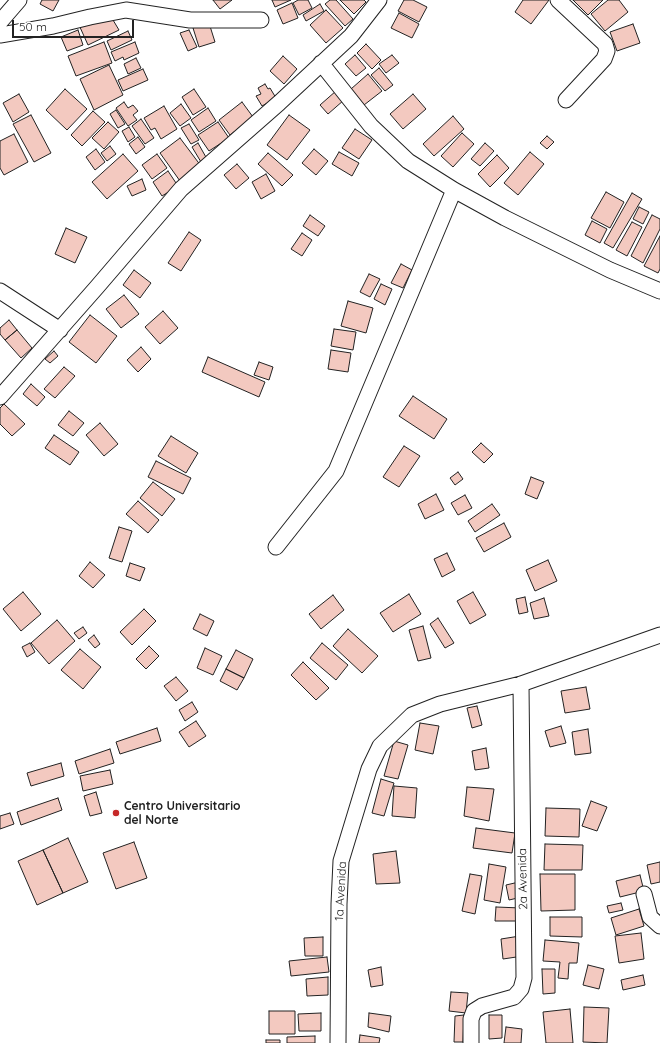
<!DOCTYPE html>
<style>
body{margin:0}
#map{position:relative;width:660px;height:1043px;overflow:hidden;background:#fff;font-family:Quicksand,sans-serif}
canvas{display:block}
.scale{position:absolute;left:12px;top:20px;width:122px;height:18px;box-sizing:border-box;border:2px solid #222;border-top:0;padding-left:5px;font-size:12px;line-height:14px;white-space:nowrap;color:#222;-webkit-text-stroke:3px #fff;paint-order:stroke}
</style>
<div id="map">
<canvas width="660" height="1043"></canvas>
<div class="scale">50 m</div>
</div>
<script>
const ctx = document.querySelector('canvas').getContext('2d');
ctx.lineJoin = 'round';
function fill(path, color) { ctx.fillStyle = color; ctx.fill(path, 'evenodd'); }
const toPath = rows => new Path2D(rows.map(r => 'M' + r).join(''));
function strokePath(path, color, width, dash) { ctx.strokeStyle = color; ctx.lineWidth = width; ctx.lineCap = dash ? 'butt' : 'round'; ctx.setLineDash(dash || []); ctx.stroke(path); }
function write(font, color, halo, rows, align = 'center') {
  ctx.font = font + ' Quicksand,sans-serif'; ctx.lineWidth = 3; ctx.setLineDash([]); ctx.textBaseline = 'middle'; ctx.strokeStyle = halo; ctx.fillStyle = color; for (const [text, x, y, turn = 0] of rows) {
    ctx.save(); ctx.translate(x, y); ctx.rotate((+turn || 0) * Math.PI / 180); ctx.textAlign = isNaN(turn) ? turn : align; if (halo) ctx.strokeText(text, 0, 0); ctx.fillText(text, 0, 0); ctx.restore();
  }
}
const building = toPath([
 [42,0,59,0,53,11,40,4,42,0],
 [213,0,232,0,220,9,213,0],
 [272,0,291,0,275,7,272,0],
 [298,0,308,0,312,8,299,15,293,3,298,0],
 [330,0,336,0,353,19,345,26,325,4,330,0],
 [340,0,364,0,366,2,354,14,340,0],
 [404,0,413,0,427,7,419,22,398,11,404,0],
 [523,0,549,0,531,24,515,12,523,0],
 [573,0,603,0,588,15,573,0],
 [608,0,619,0,628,12,605,31,591,14,608,0],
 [292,3,298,18,283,24,277,10,292,3],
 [320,4,324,11,306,21,303,15,320,4],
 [326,10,343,28,326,43,310,25,326,10],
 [399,13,419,24,412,38,391,28,399,13],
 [110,15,119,30,88,45,79,25,110,15],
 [209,23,215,42,199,47,193,28,209,23],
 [633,24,640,43,617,51,610,32,633,24],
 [78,30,83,45,67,51,61,37,78,30],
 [189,30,197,47,188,51,180,33,189,30],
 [128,31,132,40,111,50,107,41,128,31],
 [104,42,112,63,76,76,68,56,104,42],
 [135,42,139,53,124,60,123,57,115,61,111,52,135,42],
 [366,44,381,60,372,69,357,53,366,44],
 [355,55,366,68,356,76,345,64,355,55],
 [392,55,399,63,386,73,379,64,392,55],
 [283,56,297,69,284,84,270,71,283,56],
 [136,58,141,68,128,74,124,64,136,58],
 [109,65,123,95,94,110,80,79,109,65],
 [379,68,393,85,385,91,371,75,379,68],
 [143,69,148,80,123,91,118,80,143,69],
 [368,74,382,91,364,105,351,89,368,74],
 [265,84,268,89,270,88,276,98,262,106,256,96,261,94,258,88,265,84],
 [65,89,87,109,67,130,46,110,65,89],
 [194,89,206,107,193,115,182,97,194,89],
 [336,91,344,100,328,114,320,105,336,91],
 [19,94,29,112,13,122,3,103,19,94],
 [413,94,426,109,403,129,390,114,413,94],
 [124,102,128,108,133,105,138,111,133,115,137,120,128,126,116,108,124,102],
 [242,102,253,117,230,135,219,120,242,102],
 [181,104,191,118,180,126,170,113,181,104],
 [164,106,177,129,161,139,155,128,151,130,144,118,164,106],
 [208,108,216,121,199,132,191,120,208,108],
 [116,110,125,124,118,128,110,114,116,110],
 [93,111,105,122,82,146,71,135,93,111],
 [31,115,51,153,34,162,13,124,31,115],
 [289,115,310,130,287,160,267,145,289,115],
 [453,116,464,129,434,156,423,144,453,116],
 [141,119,154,138,145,144,132,126,141,119],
 [108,122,119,132,104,149,92,138,108,122],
 [218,122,229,138,209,151,198,135,218,122],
 [189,124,199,140,191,144,181,128,189,124],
 [129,127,135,137,128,142,122,131,129,127],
 [355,129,372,140,359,159,342,148,355,129],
 [462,133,474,144,453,167,441,156,462,133],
 [14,134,28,162,4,175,0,168,0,141,14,134],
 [547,136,554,142,547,149,540,143,547,136],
 [138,137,145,147,136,154,129,144,138,137],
 [180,138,201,166,180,181,160,153,180,138],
 [198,143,207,159,201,162,192,147,198,143],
 [485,143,494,151,480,166,471,159,485,143],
 [110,146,116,154,107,161,101,153,110,146],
 [96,149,105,162,95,170,86,157,96,149],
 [314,149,328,161,316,175,302,163,314,149],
 [339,152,359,163,352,176,332,164,339,152],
 [530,152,544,164,518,195,504,183,530,152],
 [268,153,293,175,282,186,258,164,268,153],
 [123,154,138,171,107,199,92,182,123,154],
 [157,154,167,168,152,179,142,165,157,154],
 [497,155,509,168,490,187,478,174,497,155],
 [237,164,249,178,236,189,224,175,237,164],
 [168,171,178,186,162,196,153,182,168,171],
 [266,174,275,191,261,199,252,182,266,174],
 [142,179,146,190,132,196,127,186,142,179],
 [606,192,624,202,610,228,591,218,606,192],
 [632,193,642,199,613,248,604,243,632,193],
 [639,207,649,212,643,224,633,219,639,207],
 [310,215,325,226,318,236,303,226,310,215],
 [652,215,660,219,660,229,643,263,631,256,652,215],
 [592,221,607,229,600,243,585,235,592,221],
 [632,222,642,227,627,256,616,250,632,222],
 [66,228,87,237,75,263,55,254,66,228],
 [189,232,201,240,181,271,168,263,189,232],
 [302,233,312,240,302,256,291,249,302,233],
 [660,236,660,269,658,273,644,266,660,236],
 [401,264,412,270,403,288,391,283,401,264],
 [134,270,151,283,140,298,123,285,134,270],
 [369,274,380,279,370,297,360,292,369,274],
 [381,284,392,289,385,305,374,299,381,284],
 [124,295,139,314,121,328,106,309,124,295],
 [348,301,373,308,366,333,341,326,348,301],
 [163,311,178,328,160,344,145,327,163,311],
 [90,315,117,336,96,363,69,342,90,315],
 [9,320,17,330,5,340,0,334,0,328,9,320],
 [334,329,356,332,353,350,331,346,334,329],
 [17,330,32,348,21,358,5,340,17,330],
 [141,347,151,359,138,372,127,360,141,347],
 [331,350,351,353,348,372,328,369,331,350],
 [54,351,58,356,50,363,45,359,54,351],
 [208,357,265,382,259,397,202,372,208,357],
 [259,362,273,367,269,380,254,375,259,362],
 [64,367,75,376,55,398,44,389,64,367],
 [31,384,45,397,37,406,23,394,31,384],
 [413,396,447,419,434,439,399,416,413,396],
 [4,404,25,424,12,436,0,424,0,408,4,404],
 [69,411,84,423,73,436,58,425,69,411],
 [100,423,118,444,104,456,86,435,100,423],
 [54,435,79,452,70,465,45,448,54,435],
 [171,436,198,453,186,473,158,456,171,436],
 [481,443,493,454,484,463,472,452,481,443],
 [404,446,420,456,399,487,383,477,404,446],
 [156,461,191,478,183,494,148,477,156,461],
 [458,472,463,479,455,485,450,478,458,472],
 [531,477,544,482,537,499,525,494,531,477],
 [153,482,175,499,162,516,140,498,153,482],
 [436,494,444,510,425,519,418,504,436,494],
 [465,495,472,508,458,515,451,503,465,495],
 [138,501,159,520,148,533,126,514,138,501],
 [492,504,500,515,475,532,468,521,492,504],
 [504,523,511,537,484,552,476,538,504,523],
 [119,527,132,531,122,562,109,558,119,527],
 [447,553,455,570,442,577,434,559,447,553],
 [548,560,557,581,535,591,526,570,548,560],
 [90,562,105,575,93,588,79,576,90,562],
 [130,563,145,568,140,581,126,576,130,563],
 [23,592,41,614,21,631,3,609,23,592],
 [473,592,486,615,470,624,457,601,473,592],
 [409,594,421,614,393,632,380,613,409,594],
 [333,595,344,610,321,629,309,614,333,595],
 [525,597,528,612,519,614,516,599,525,597],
 [544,598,549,616,534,619,530,603,544,598],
 [144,609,156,621,132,645,120,632,144,609],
 [200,614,214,621,207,636,193,629,200,614],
 [438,618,454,643,445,648,430,624,438,618],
 [57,620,75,641,49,664,31,643,57,620],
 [423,626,431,658,418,661,409,630,423,626],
 [83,627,87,633,79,639,74,633,83,627],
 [348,629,378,656,362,673,333,646,348,629],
 [94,635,100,644,95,648,88,640,94,635],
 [30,643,35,652,27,657,22,647,30,643],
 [322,643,348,665,336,680,310,658,322,643],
 [149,646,159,656,146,669,136,659,149,646],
 [205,648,222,656,213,675,197,668,205,648],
 [80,649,101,667,83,689,61,670,80,649],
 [236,650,253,659,244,678,226,669,236,650],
 [303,662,329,688,316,700,291,675,303,662],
 [226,669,244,678,237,690,220,681,226,669],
 [176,677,188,691,176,701,164,686,176,677],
 [586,687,590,709,565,713,561,691,586,687],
 [192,702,198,712,185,721,179,710,192,702],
 [477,706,482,725,472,728,467,708,477,706],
 [196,721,206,736,189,747,179,732,196,721],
 [420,723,439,726,433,754,415,750,420,723],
 [561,726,566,743,550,747,545,731,561,726],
 [157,728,161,741,120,754,116,742,157,728],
 [588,729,591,753,575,755,572,732,588,729],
 [394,741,408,745,398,779,384,776,394,741],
 [486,748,489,768,475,770,472,751,486,748],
 [110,749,114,763,79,774,75,761,110,749],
 [61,763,64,776,31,786,27,773,61,763],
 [110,770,113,784,83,791,80,776,110,770],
 [381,779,394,783,384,816,372,813,381,779],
 [394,786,417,788,415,818,392,816,394,786],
 [467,787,494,789,489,821,464,816,467,787],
 [96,792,102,813,90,816,84,796,96,792],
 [58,798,62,810,21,825,17,812,58,798],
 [591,801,607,807,597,831,582,826,591,801],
 [546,808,580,809,579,837,545,836,546,808],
 [10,813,14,824,0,829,0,816,10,813],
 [476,828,515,833,512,853,473,848,476,828],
 [68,838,88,882,63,893,43,850,68,838],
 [134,842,147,878,116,889,103,853,134,842],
 [545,844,583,845,582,870,544,870,545,844],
 [43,850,63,893,37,905,18,861,43,850],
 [396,851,400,883,376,884,373,854,396,851],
 [660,862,660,882,651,884,647,865,660,862],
 [489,864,506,867,500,903,484,900,489,864],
 [470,874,482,876,475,914,462,911,470,874],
 [540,874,575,874,575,910,541,911,540,874],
 [640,875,644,891,620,897,616,881,640,875],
 [519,882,522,897,509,900,506,885,519,882],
 [621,903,623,910,609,913,607,906,621,903],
 [496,907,521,908,520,921,495,921,496,907],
 [639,909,644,926,616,935,611,918,639,909],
 [550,917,582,917,582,937,550,936,550,917],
 [641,933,644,959,619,963,615,936,641,933],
 [520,936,523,956,503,959,501,939,520,936],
 [323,937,323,956,305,956,304,938,323,937],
 [545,940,579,943,577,963,569,963,568,979,558,978,560,962,543,961,545,940],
 [327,957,329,972,291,976,289,961,327,957],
 [588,965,604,969,599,989,583,985,588,965],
 [381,967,383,985,371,987,368,970,381,967],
 [542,969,555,969,555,993,543,994,542,969],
 [643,975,645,985,623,990,621,980,643,975],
 [328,977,328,995,307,996,306,979,328,977],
 [451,992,468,993,466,1013,449,1011,451,992],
 [584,1007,609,1008,607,1043,583,1042,584,1007],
 [570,1009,573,1043,546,1043,543,1012,570,1009],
 [269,1011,295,1011,295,1034,269,1034,269,1011],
 [321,1013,321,1031,299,1031,298,1014,321,1013],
 [369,1013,391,1016,389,1032,368,1027,369,1013],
 [464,1015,463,1042,454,1042,455,1016,464,1015],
 [489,1015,502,1015,502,1038,489,1039,489,1015],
 [506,1027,522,1029,521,1043,504,1043,506,1027],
 [360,1035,380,1038,379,1043,359,1043,360,1035],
 [315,1036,315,1043,287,1043,287,1037,315,1036],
 [266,1040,280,1040,280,1043,266,1043,266,1040]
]);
fill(building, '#f3c9c0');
strokePath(building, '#222', 1);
const minor = toPath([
 [558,0,605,44,607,51,604,59,566,100],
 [0,22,19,0],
 [0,35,53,26,90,17,126,10,190,20,261,20],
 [321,63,371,126,408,161,454,190,505,218,610,270,660,291],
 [0,291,60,330],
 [0,397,97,287,181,189,279,103,351,36,379,0],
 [276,547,336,471,454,190],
 [644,894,650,917,660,926],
 [338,1043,339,904,341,861,369,769,380,746,412,715,440,704,521,684,660,635],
 [471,1043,471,1019,474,1011,482,1006,514,997,521,989,524,978,521,684]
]);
strokePath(minor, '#222', 17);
strokePath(minor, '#fff', 15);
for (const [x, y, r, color] of [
 [116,813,4,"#c62828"]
]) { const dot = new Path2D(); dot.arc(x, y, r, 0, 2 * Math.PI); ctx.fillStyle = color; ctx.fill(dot); strokePath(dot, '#fff', 1.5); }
write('bold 12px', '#222', '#fff', [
 ["Centro Universitario",124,806],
 ["del Norte",124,820]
], 'left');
write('12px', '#222', '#fff', [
 ["2a Avenida",523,879,-91],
 ["1a Avenida",341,891,-87]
]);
</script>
